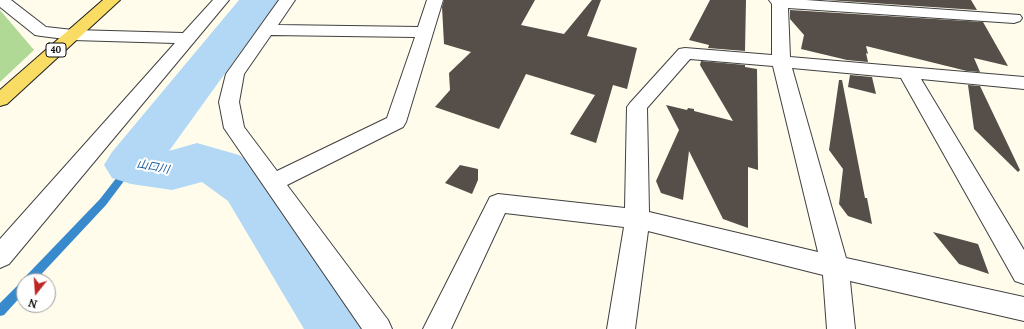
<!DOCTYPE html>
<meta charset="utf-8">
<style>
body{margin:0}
#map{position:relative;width:1024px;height:329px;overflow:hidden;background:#fffcec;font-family:Lora,serif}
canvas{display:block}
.north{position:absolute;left:16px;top:273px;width:40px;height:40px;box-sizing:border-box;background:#fff;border:1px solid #9e9e9e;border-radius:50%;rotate:197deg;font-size:11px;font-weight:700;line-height:16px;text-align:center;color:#0d0d0d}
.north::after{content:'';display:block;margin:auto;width:14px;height:18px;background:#bc2625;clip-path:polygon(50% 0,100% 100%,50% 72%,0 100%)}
</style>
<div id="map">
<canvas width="1024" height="329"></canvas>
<div class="north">N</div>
</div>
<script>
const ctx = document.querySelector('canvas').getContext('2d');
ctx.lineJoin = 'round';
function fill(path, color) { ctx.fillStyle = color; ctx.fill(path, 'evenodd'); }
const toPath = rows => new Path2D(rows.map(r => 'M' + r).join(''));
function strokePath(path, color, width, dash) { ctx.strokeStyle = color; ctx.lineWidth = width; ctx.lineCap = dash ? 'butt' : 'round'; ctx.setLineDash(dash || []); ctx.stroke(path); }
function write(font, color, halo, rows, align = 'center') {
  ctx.font = font + ' Lora,"Noto Sans JP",serif'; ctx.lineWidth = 4; ctx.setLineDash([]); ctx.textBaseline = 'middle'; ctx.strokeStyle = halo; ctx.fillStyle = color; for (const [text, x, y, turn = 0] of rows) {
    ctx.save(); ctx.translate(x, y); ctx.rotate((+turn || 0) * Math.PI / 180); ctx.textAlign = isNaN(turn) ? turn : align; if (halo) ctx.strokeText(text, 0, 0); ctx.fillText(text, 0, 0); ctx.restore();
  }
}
fill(toPath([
 [0,10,34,50,0,82]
]), '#b1d996');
fill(toPath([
 [131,162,136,165,106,205,35,281,24,281,24,293,4,315,0,316,0,303,20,283,23,282,24,278,100,199,128,163,131,162]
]), '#3989cd');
fill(toPath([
 [239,0,278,0,169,151,197,143,239,155,266,173,299,219,366,307,376,329,304,329,228,201,202,182,172,190,131,184,112,178,104,165,112,152,239,0]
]), '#b2d8f6');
fill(toPath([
 [444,0,535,0,521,25,564,34,592,0,601,0,587,36,637,48,627,89,613,85,596,143,570,134,595,95,526,74,499,129,435,107,450,90,449,73,471,52,444,44,442,7],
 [710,0,746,0,745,51,708,48,709,45,689,40],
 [827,0,971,0,977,10],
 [790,10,983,22,1008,66,974,58,980,72,967,71,866,46,868,54,866,53,868,62,847,60,801,49,804,35,790,19],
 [701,61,745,65,745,67,757,69,758,170,748,167,748,228,723,219,689,151,683,200,661,193,656,181,679,130,666,105,687,110,688,108,694,109,694,111,733,121,700,65],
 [850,75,872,77,876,94,848,87],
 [839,80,842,80,865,198,867,198,872,224,848,216,839,204,843,169,829,150],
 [968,85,980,86,1020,170,1018,172,974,129],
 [460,165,478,169,478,180,472,194,445,183],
 [933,232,978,244,989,274,959,264]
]), '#554e49');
const minor = toPath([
 [0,0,11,0,46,27,73,30,183,33,213,0,229,0,9,264,0,268,0,239,175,43,73,40,41,36,35,35,0,7,0,0],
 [279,0,295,0,278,25,418,27,427,0,443,0,406,122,403,127,287,185,388,320,392,329,362,329,224,128,219,102,226,74,279,0],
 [271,35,415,37,387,118,277,171,244,127,239,102,244,74,271,35],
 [769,0,806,0,1020,15,1022,18,1020,21,1014,23,788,8,790,57,1024,77,1024,89,921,79,1024,250,1024,284,1015,281,901,78,792,68,846,258,1024,297,1024,321,850,281,855,329,827,329,823,275,648,231,635,329,607,329,624,227,505,213,451,329,423,329,490,197,498,194,625,208,627,107,630,103,679,49,685,48,772,55,772,4,769,0],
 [690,59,773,66,818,252,649,212,647,108,690,59]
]);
const primary = toPath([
 [103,0,120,0,7,104,0,106,0,90,103,0]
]);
strokePath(minor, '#404040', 2);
strokePath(primary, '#1e1e1e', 2);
fill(minor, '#fff');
fill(primary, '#f8dc63');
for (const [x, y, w] of [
 [56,50,20]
]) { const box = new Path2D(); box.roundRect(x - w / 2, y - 7, w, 14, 3); ctx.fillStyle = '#fff'; ctx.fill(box); strokePath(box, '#0d0d0d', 1); }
write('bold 9px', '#0d0d0d', null, [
 ["40",56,50]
]);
write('italic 11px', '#175b9e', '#fff', [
 ["山口川",153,167,11]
]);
</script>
